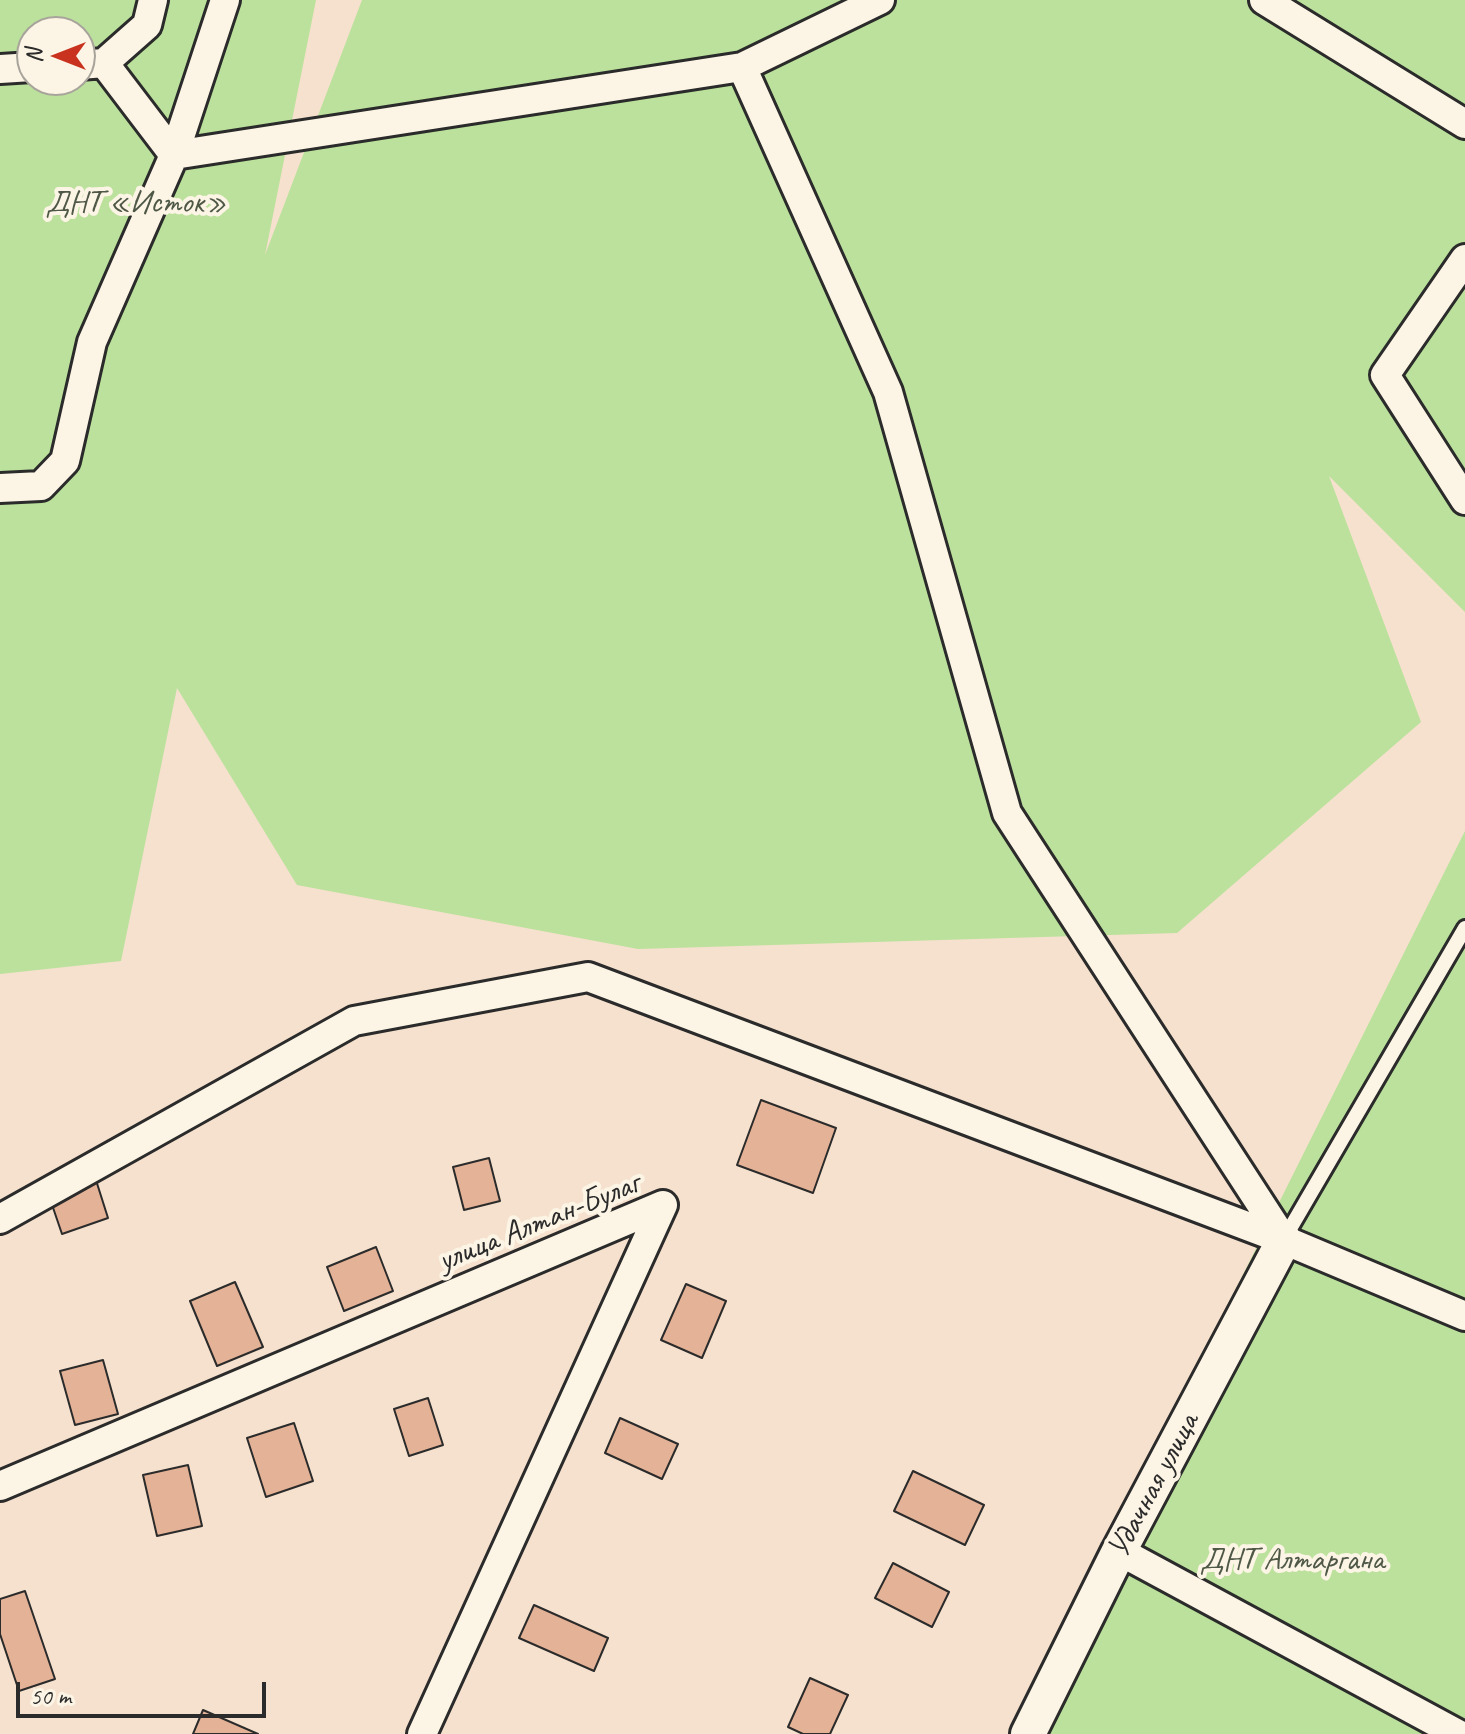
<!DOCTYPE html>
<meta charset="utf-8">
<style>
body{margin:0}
#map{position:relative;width:1465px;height:1734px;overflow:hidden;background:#f5e1cd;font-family:Caveat,sans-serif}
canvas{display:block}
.north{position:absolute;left:16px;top:16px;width:80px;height:80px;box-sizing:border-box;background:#fcf5e5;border:2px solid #a8a49b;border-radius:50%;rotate:270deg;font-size:22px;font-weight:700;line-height:32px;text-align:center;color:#2b2b2b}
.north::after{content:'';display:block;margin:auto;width:28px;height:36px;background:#c8321e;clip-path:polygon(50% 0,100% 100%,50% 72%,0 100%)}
.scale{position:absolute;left:16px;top:1682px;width:250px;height:36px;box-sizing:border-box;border:4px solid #2b2b2b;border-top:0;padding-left:10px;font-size:24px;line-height:28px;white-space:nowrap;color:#2b2b2b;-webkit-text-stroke:6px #fcf5e5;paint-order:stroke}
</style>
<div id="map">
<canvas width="1465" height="1734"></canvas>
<div class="north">N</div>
<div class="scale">50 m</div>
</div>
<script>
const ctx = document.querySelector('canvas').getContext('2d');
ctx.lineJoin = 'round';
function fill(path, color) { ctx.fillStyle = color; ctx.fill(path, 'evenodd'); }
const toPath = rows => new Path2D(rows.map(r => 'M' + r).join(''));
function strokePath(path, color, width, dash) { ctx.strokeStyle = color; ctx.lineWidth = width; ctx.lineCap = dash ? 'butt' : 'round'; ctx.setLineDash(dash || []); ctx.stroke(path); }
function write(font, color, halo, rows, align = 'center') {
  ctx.font = font + ' Caveat,sans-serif'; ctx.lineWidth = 8; ctx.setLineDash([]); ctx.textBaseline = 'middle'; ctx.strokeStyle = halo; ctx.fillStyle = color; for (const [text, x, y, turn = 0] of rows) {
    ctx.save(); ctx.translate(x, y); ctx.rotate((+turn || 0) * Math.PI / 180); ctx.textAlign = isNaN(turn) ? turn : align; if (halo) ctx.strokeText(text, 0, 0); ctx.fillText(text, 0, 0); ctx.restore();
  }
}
fill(toPath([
 [0,0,316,0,265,255,362,0,1465,0,1465,612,1329,476,1421,722,1177,933,638,949,297,885,177,688,121,961,0,974],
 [32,32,80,32,80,80,32,80],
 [1465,831,1465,1734,1013,1734]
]), '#bbe19c');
const building = toPath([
 [761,1100,836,1128,813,1193,737,1165,761,1100],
 [489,1158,500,1201,464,1210,453,1167,489,1158],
 [95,1177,108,1218,62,1234,48,1193,95,1177],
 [376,1247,393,1291,344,1311,327,1267,376,1247],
 [235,1282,263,1347,217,1366,190,1301,235,1282],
 [686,1284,726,1301,702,1358,661,1340,686,1284],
 [103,1360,118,1414,75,1425,60,1371,103,1360],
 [428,1398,443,1445,409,1456,394,1409,428,1398],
 [620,1418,678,1444,662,1479,605,1453,620,1418],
 [294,1423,313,1481,266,1497,247,1438,294,1423],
 [188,1465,202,1526,157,1536,143,1475,188,1465],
 [913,1471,984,1505,965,1545,894,1511,913,1471],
 [893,1563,949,1592,932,1627,875,1598,893,1563],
 [25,1591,55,1679,19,1691,0,1634,0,1599,25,1591],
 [534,1605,608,1638,594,1671,519,1638,534,1605],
 [810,1678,848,1695,830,1734,803,1734,788,1727,810,1678],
 [203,1710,258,1734,193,1734,203,1710]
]);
fill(building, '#e4b296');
strokePath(building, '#2b2b2b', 2);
const service = toPath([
 [1284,1239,1465,928]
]);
const minor = toPath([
 [225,0,174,155,742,67,888,392,1007,813,1284,1240],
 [1264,0,1465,124],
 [80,65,104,63,147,25,153,0],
 [742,67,880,0],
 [0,69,32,67],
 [1465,259,1385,375,1465,500],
 [0,488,41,486,65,461,92,342,174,155,104,63],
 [0,1219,354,1021,588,977,1284,1240,1465,1316],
 [0,1486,663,1205,422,1734],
 [1119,1551,1458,1734]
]);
const tertiary = toPath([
 [1028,1734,1119,1551,1284,1240]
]);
strokePath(service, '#2b2b2b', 20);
strokePath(minor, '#2b2b2b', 34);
strokePath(tertiary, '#2b2b2b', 40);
strokePath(service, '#fcf5e5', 14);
strokePath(minor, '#fcf5e5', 28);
strokePath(tertiary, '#fcf5e5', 34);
write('32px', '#4f5847', '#fcf5e5', [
 ["ДНТ «Исток»",136,204],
 ["ДНТ Алтаргана",1292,1561]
]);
write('32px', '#2b2b2b', '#fcf5e5', [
 ["улица Алтан-Булаг",539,1223,-22],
 ["Удачная улица",1154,1486,-62]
]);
</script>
